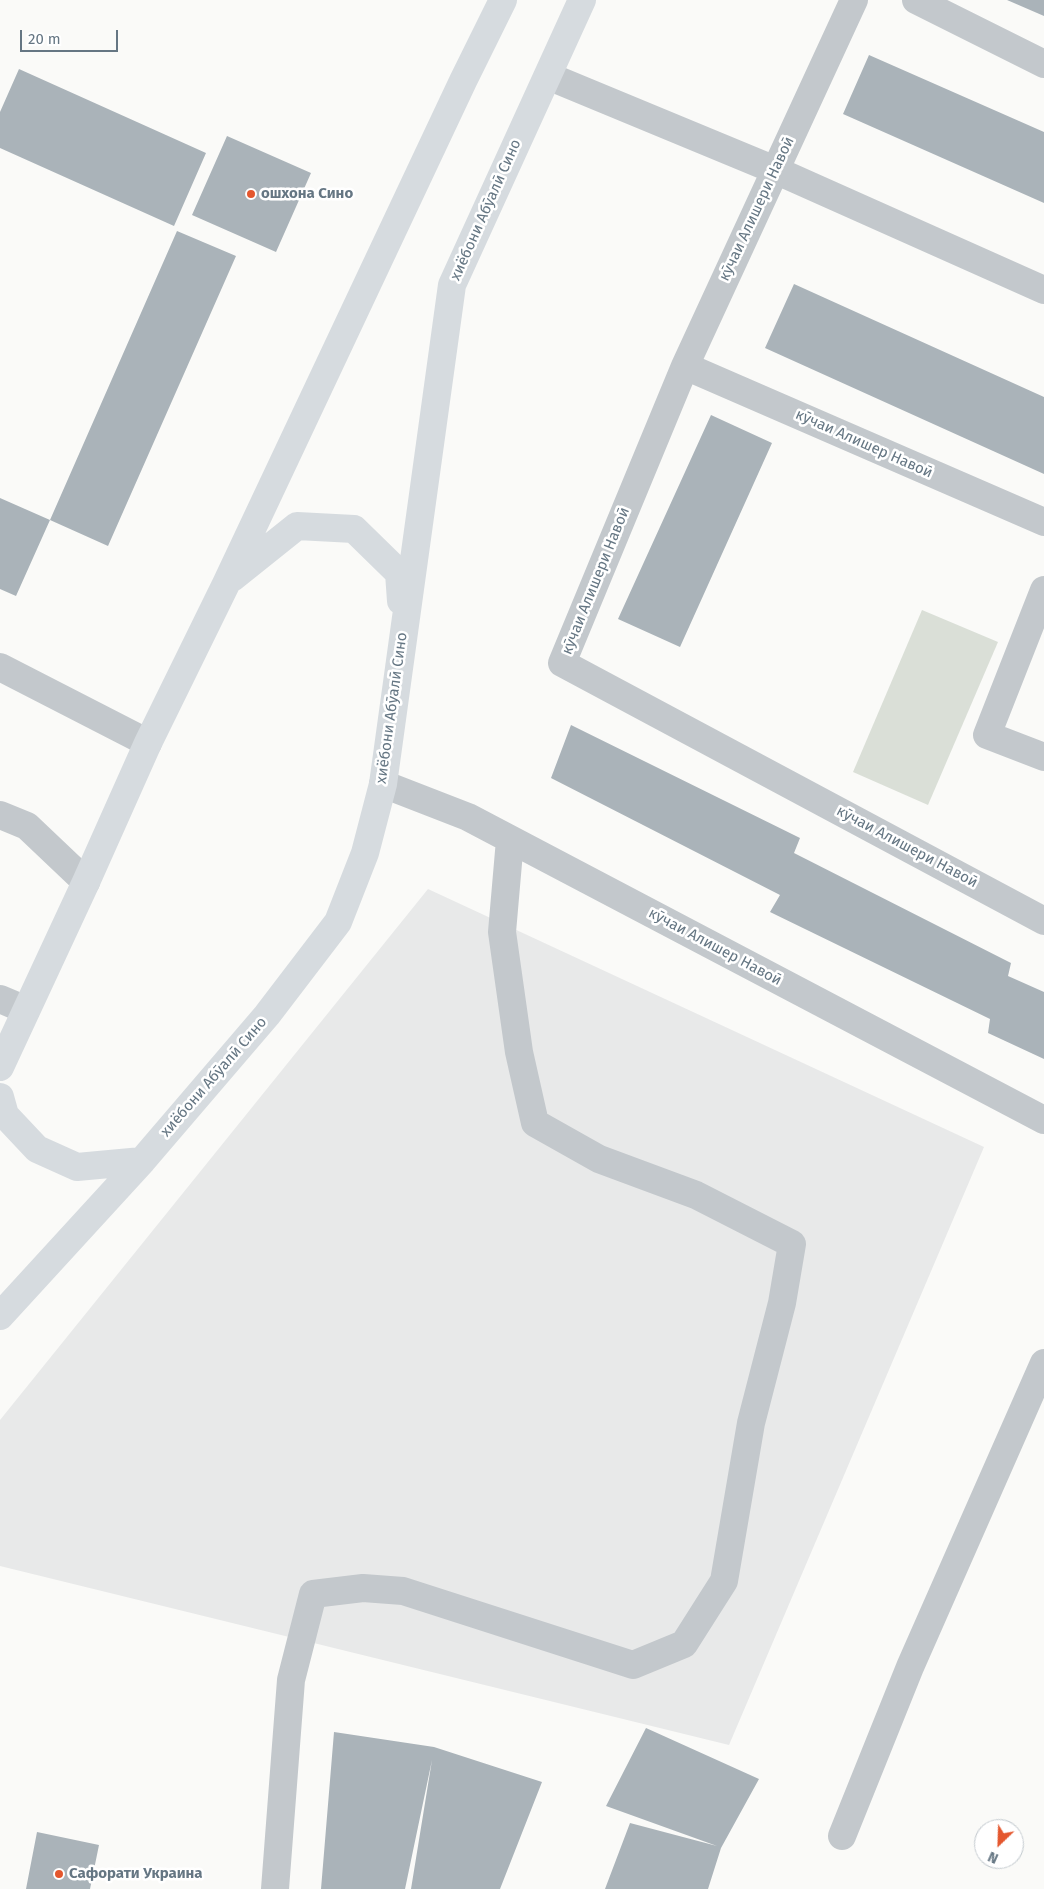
<!DOCTYPE html>
<meta charset="utf-8">
<style>
body{margin:0}
#map{position:relative;width:1044px;height:1889px;overflow:hidden;background:#fafaf8;font-family:"Fira Sans",sans-serif}
canvas{display:block}
.north{position:absolute;left:974px;top:1819px;width:50px;height:50px;box-sizing:border-box;background:#fff;border:1px solid #c1c8cd;border-radius:50%;rotate:204deg;font-size:14px;font-weight:700;line-height:20px;text-align:center;color:#657683}
.north::after{content:'';display:block;margin:auto;width:18px;height:22px;background:#e4572e;clip-path:polygon(50% 0,100% 100%,50% 72%,0 100%)}
.scale{position:absolute;left:20px;top:30px;width:98px;height:22px;box-sizing:border-box;border:2px solid #657683;border-top:0;padding-left:6px;font-size:15px;line-height:18px;white-space:nowrap;color:#657683;-webkit-text-stroke:4px #fff;paint-order:stroke}
</style>
<div id="map">
<canvas width="1044" height="1889"></canvas>
<div class="north">N</div>
<div class="scale">20 m</div>
</div>
<script>
const ctx = document.querySelector('canvas').getContext('2d');
ctx.lineJoin = 'round';
function fill(path, color) { ctx.fillStyle = color; ctx.fill(path, 'evenodd'); }
const toPath = rows => new Path2D(rows.map(r => 'M' + r).join(''));
function strokePath(path, color, width, dash) { ctx.strokeStyle = color; ctx.lineWidth = width; ctx.lineCap = dash ? 'butt' : 'round'; ctx.setLineDash(dash || []); ctx.stroke(path); }
function write(font, color, halo, rows, align = 'center') {
  ctx.font = font + ' "Fira Sans",sans-serif'; ctx.lineWidth = 5; ctx.setLineDash([]); ctx.textBaseline = 'middle'; ctx.strokeStyle = halo; ctx.fillStyle = color; for (const [text, x, y, turn = 0] of rows) {
    ctx.save(); ctx.translate(x, y); ctx.rotate((+turn || 0) * Math.PI / 180); ctx.textAlign = isNaN(turn) ? turn : align; if (halo) ctx.strokeText(text, 0, 0); ctx.fillText(text, 0, 0); ctx.restore();
  }
}
fill(toPath([
 [428,889,984,1147,729,1745,0,1566,0,1420]
]), '#e8e9e9');
fill(toPath([
 [922,610,998,642,928,805,853,772]
]), '#dadfd7');
fill(toPath([
 [1007,0,1044,0,1044,16],
 [869,55,1044,132,1044,203,843,114],
 [19,69,206,153,174,226,0,148,0,112],
 [227,136,311,173,276,252,192,215],
 [177,231,236,256,108,546,50,520],
 [794,284,1044,397,1044,474,765,348],
 [711,415,772,443,680,647,618,619],
 [0,498,50,520,16,596,0,589],
 [571,725,800,838,794,853,1011,963,1008,976,1044,992,1044,1059,988,1033,990,1019,770,912,780,895,551,778],
 [646,1728,759,1779,721,1848,708,1889,605,1889,630,1823,717,1846,606,1806],
 [334,1732,434,1747,542,1782,500,1889,411,1889,432,1760,405,1889,321,1889],
 [37,1832,99,1845,90,1889,26,1889]
]), '#aab3b9');
strokePath(toPath([
 [854,0,685,366,562,663,1044,921],
 [916,0,1044,64],
 [548,76,775,170,1044,290],
 [685,366,1044,522],
 [1044,590,987,735,1044,757],
 [0,667,148,743],
 [383,784,468,817,1044,1120],
 [0,815,27,826,86,882],
 [0,999,26,1010],
 [842,1836,910,1667,1044,1363],
 [275,1889,291,1680,313,1594,363,1588,403,1591,633,1665,684,1644,724,1581,751,1423,782,1303,792,1244,696,1195,599,1159,535,1123,519,1052,502,932,510,840]
]), '#c3c8cc', 28);
strokePath(toPath([
 [232,578,297,526,354,529,399,573,401,601],
 [0,1067,86,882,148,743,226,584,463,81,503,0],
 [0,1097,5,1115,37,1149,77,1167,142,1161],
 [0,1316,142,1161,267,1015,338,922,365,853,383,784,452,285,582,0]
]), '#d6dbdf', 28);
for (const [x, y, r, color] of [
 [251,194,5,"#e4572e"],
 [59,1874,5,"#e4572e"]
]) { const dot = new Path2D(); dot.arc(x, y, r, 0, 2 * Math.PI); ctx.fillStyle = color; ctx.fill(dot); strokePath(dot, '#fff', 2); }
write('bold 15px', '#657683', '#fff', [
 ["ошхона Сино",261,194],
 ["Сафорати Украина",69,1874]
], 'left');
write('15px', '#657683', '#fff', [
 ["кӯчаи Алишери Навоӣ",757,209,-65],
 ["хиёбони Абӯалӣ Сино",486,210,-66],
 ["кӯчаи Алишер Навоӣ",864,444,24],
 ["кӯчаи Алишери Навоӣ",596,581,-68],
 ["хиёбони Абӯалӣ Сино",392,708,-82],
 ["кӯчаи Алишери Навоӣ",907,847,28],
 ["кӯчаи Алишер Навоӣ",715,947,28],
 ["хиёбони Абӯалӣ Сино",214,1077,-49]
]);
</script>
